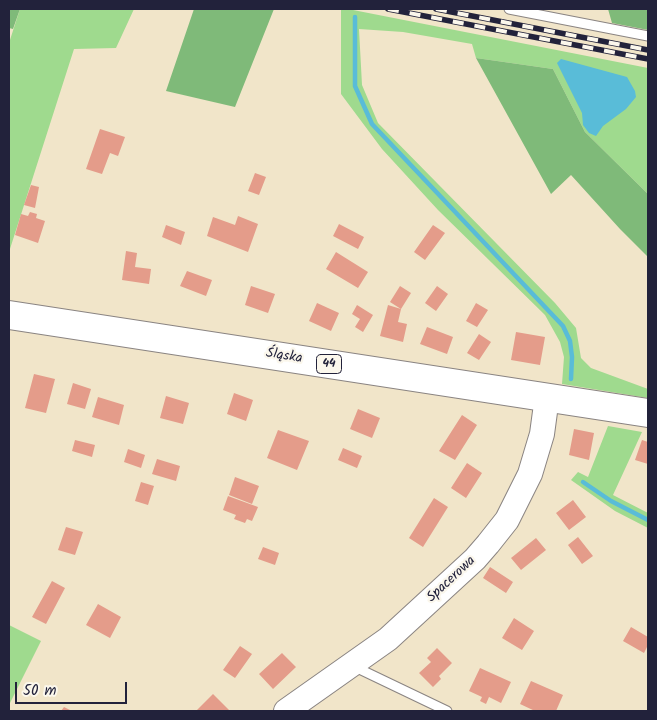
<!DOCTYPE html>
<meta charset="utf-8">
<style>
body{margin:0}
#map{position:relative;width:657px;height:720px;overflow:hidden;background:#f1e5c9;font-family:Kalam,sans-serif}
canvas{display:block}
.frame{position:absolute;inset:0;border:10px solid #22223b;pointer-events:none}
.scale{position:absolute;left:15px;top:682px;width:112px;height:22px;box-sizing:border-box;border:2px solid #22223b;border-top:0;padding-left:6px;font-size:15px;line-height:18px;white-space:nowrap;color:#22223b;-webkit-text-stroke:4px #fbf7ec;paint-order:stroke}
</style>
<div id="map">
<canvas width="657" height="720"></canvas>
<div class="frame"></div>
<div class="scale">50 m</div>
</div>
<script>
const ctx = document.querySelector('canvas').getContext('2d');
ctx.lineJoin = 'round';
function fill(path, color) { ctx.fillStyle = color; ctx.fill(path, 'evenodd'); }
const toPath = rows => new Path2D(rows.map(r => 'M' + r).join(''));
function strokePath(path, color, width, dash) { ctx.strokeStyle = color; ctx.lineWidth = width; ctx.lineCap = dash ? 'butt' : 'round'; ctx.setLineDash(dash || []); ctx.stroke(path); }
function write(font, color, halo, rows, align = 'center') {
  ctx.font = font + ' Kalam,sans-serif'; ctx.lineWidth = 4.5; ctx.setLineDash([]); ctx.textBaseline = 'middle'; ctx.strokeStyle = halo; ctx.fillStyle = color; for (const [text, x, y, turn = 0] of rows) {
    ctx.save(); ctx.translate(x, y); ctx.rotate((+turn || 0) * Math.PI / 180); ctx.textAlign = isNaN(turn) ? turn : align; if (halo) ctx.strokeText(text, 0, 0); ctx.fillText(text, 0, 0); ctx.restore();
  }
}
fill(toPath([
 [20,9,134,9,116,48,74,49,9,252,9,43],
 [341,9,348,9,648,68,648,194,585,132,553,69,476,58,472,44,403,32,359,29,362,85,378,123,555,303,576,328,581,358,591,368,648,389,648,398,562,384,564,357,560,342,545,315,438,210,382,149,341,94],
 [608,426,642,432,613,495,648,513,648,528,615,511,571,480,578,472,588,477],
 [9,625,41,641,9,705]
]), '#9fda8e');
fill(toPath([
 [9,9,20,9,13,29,9,28],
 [194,9,274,9,235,107,166,91],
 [608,9,648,9,648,30,612,23],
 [476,58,553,69,585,132,648,194,648,257,620,229,571,175,551,194]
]), '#7fba79');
fill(toPath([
 [561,59,627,77,635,91,636,97,626,109,603,126,596,136,589,133,583,125,582,113,557,63]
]), '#59bcd8');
strokePath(toPath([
 [355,17,355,86,372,124,563,326,570,341,572,357,571,379],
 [583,482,611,501,648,520]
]), '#59bcd8', 4.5);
fill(toPath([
 [100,129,125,137,118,156,110,153,102,174,86,169],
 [255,173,266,177,259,195,248,191],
 [31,185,39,187,35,208,24,205],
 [30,212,37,214,36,218,45,221,38,243,15,235,21,214,28,216],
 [238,216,258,224,248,252,207,236,213,217,235,225],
 [339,224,364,237,358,249,333,236],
 [166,225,185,232,181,245,162,237],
 [433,225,445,233,425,260,414,252],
 [126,251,137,253,135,267,151,269,149,284,122,280],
 [336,252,368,272,358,288,326,269],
 [187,271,212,280,206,296,180,286],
 [251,286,275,294,268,313,245,305],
 [400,286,411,293,401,309,390,302],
 [437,286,448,294,436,311,425,303],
 [317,303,339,313,331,331,309,321],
 [476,303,488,310,477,327,466,321],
 [357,305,373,315,363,332,355,327,360,319,352,314],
 [388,305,401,309,398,322,407,324,403,342,380,336],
 [427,327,453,337,447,354,420,344],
 [516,332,545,337,540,365,511,360],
 [479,334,491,342,479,360,467,353],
 [34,374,55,379,46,413,25,408],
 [73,383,91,389,85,409,67,404],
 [234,393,253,400,246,421,227,414],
 [166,396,189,403,183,424,160,418],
 [98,397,124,405,119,425,92,417],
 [358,409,380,418,372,438,350,429],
 [462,415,477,425,455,460,439,451],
 [574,429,594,433,589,460,569,455],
 [278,430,309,441,297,470,267,458],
 [75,440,95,445,92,457,72,451],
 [642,440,648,442,648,464,635,460],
 [343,448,362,456,357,468,338,460],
 [128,449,145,455,141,468,124,462],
 [157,459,180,466,176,481,152,474],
 [467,463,482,473,466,498,451,488],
 [235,477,259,486,252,504,229,495],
 [141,482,154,486,148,505,135,501],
 [228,496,258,507,252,521,247,519,245,523,234,519,236,515,223,510],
 [434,498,448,507,423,547,409,538],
 [573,500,586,517,569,530,556,513],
 [66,527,83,532,75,555,58,550],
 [578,537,593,556,582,564,568,545],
 [536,538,546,550,521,570,511,558],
 [263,547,279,553,275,565,258,559],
 [490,567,513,582,506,593,483,578],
 [52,581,65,588,46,624,32,617],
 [98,604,121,617,110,638,86,625],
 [514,618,534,631,522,650,502,638],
 [631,627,648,637,648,645,644,653,623,641],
 [240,646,252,654,235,678,223,670],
 [437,648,452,663,439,676,441,679,433,687,419,673,431,662,427,658],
 [282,653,296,667,273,689,259,674],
 [480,668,511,682,501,703,489,697,486,704,480,701,482,697,469,691],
 [531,681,563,695,556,711,535,711,520,704],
 [213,694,229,710,228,711,196,711],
 [64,707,72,711,61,711]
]), '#e49c8a');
const lane = toPath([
 [509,9,648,36],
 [353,666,447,711]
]);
const secondary = toPath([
 [286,711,388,639,475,559,488,544,507,520,530,474,542,434,547,397]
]);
const primary = toPath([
 [9,315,648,413]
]);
strokePath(lane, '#8a8482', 11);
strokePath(secondary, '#8a8482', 26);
strokePath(primary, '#8a8482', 30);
strokePath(lane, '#fff', 9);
strokePath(secondary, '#fff', 24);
strokePath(primary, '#fff', 28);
const rail = toPath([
 [388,9,648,59],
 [436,9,648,50]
]);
strokePath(rail, '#22223b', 5.5);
strokePath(rail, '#fbf7ec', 4, [11]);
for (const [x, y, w] of [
 [329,364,25]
]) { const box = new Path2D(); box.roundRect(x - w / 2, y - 9.5, w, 19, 4); ctx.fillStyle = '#fbf7ec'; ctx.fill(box); strokePath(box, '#22223b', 1); }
write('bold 12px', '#22223b', null, [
 ["44",329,364]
]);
write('14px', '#22223b', '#fbf7ec', [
 ["Śląska",284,357,9],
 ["Spacerowa",452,580,-43]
]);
</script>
